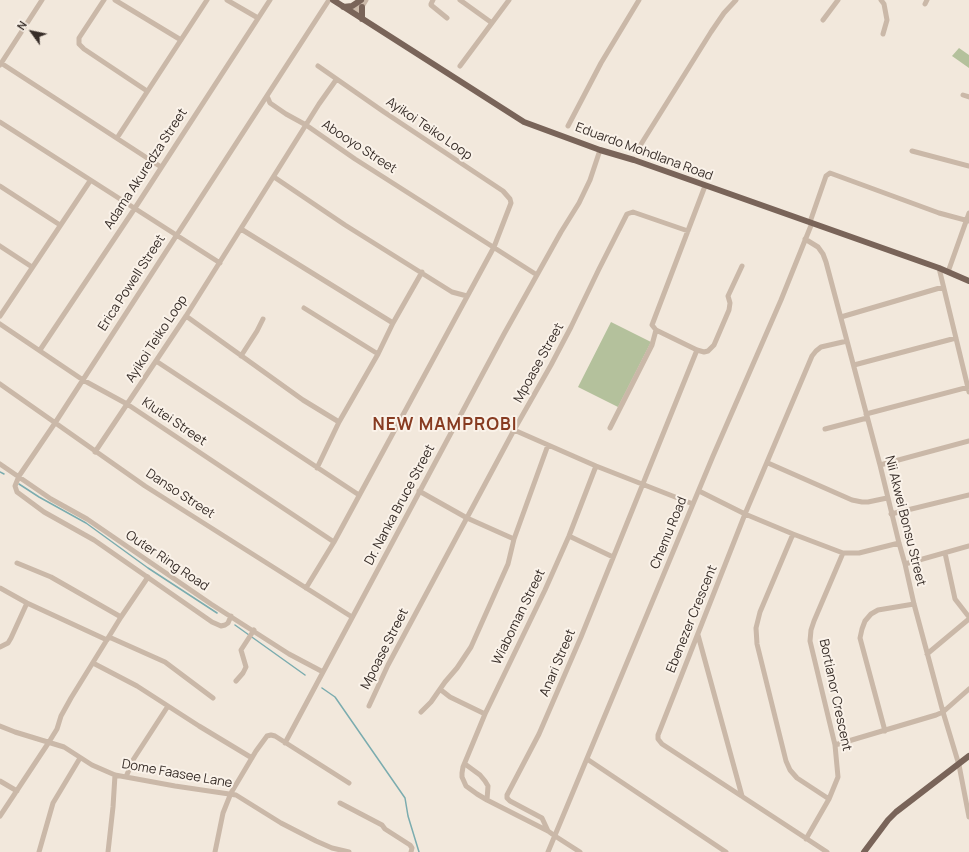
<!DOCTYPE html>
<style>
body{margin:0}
#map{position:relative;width:969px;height:852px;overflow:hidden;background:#f2e8dc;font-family:Manrope,sans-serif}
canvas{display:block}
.north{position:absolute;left:12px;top:12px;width:40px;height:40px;-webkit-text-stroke:3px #faf2e9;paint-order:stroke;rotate:303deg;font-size:11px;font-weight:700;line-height:16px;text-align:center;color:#372d28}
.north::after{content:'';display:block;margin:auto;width:14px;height:18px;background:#372d28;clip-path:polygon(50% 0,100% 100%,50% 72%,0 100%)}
</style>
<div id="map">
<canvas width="969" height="852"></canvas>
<div class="north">N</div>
</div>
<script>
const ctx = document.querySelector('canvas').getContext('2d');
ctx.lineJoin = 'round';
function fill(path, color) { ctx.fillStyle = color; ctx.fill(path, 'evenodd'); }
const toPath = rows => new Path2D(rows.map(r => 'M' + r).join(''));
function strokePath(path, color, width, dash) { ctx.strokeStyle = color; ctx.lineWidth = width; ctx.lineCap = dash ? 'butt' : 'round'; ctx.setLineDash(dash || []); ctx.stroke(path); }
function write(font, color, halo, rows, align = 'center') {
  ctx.font = font + ' Manrope,sans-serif'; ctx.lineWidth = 4; ctx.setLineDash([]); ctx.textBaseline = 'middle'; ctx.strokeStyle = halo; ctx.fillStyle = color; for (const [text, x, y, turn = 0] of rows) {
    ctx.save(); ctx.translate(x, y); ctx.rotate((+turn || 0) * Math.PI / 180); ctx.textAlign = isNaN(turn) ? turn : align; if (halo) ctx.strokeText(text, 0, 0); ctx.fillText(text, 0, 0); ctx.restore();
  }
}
fill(toPath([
 [959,48,969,55,969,68,952,56],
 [611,322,651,342,618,407,578,387]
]), '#b4c19c');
strokePath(toPath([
 [0,472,4,474],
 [19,484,39,497,86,523,148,568,217,613],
 [235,625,305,675],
 [322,688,335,697,405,798,408,816,419,852]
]), '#7bacaf', 1.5);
strokePath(toPath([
 [104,0,79,38,79,44,84,49,147,91],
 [115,0,181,40],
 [227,0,258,18],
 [433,0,431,4,431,5,447,18],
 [460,0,492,23],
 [881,0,884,4,887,20,883,34],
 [925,4,927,0],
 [353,13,361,1],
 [357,15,366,0],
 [823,20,838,0],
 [1,63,161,167],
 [0,65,42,0],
 [460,66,509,0],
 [963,95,969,97],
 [267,96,270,103,286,114,306,125,355,159,537,275],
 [0,122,220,263],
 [568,126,601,63,639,0],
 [117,138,207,0],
 [638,149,711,32,724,13,736,0],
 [912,151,969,166],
 [274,177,345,225,452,292,467,296],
 [0,186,60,225],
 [705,186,652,325,656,330,697,350,704,352,708,351,714,345,729,310,730,303,728,296,742,266],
 [810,222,826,176,830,173,939,213,969,221],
 [241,229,393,323],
 [805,239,818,247,823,254,826,262,880,465,899,543,905,564,914,604,943,712,959,765,969,817],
 [0,246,32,267],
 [939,268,969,392],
 [948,272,969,213],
 [304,308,378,354],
 [0,316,90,181],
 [186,316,303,400,339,422],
 [841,317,943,287],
 [0,324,83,380,127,404,334,542],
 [40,350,135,208,270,0],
 [241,356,257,331,263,319],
 [156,361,359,495],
 [854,365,956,338],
 [0,384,145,486,352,617],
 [866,414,969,387],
 [610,428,652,345,656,330],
 [825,429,867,418],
 [514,430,596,466,693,504],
 [95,452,186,316,319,104,336,80],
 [768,463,852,500,862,502,868,502,887,498],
 [0,464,51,499,87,519,211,604,289,654,323,672],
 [880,465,969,441],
 [317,468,339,422,378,354,393,323,422,272],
 [419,491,467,518,514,539],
 [699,491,745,514,793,534,843,553,859,553,899,543],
 [891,514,969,495],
 [793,534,760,612,756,628,757,644,786,761,790,770,797,778,829,799],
 [569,536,613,557],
 [945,553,955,599,969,617],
 [17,563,51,577,121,617],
 [905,564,969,546],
 [0,588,27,603,107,640],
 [306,588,334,542,494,247,511,203,510,199,503,191,384,112,318,66],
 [231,616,228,623,225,625,221,626,212,622,94,540,44,512,17,492,15,486,19,476,55,423,329,0],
 [698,635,742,796],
 [109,637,165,662,213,698],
 [0,647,8,643,11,638,27,603],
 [927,654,969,619],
 [93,663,137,686,199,726,252,758],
 [236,681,243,673,246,667,241,650,254,630],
 [441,690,450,697,485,714],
 [369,706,388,665,514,430,551,365,571,327,599,269,627,214,633,212,688,231],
 [421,712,431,702,445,682,457,668,471,647,508,564,514,539,548,445],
 [0,726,15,732,64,747,92,765,115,775,175,786,236,795,281,823,316,841,332,848,349,852],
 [885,731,860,638,862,629,865,621,871,614,878,610,914,604],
 [285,743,504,334,561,232,579,203,590,180,600,150],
 [835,745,936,715,943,712,969,689],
 [587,759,726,852],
 [465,764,480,775,485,781,488,786,487,800],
 [126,777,133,760,168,706],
 [0,781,17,791],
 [340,803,382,825,385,829,410,845,412,848,411,852],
 [0,816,49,742,57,729,61,716,71,698,121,617,148,577],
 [548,831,542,818,510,801,507,798,507,795,539,734,581,637,697,350],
 [806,839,829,799,838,777,835,745,810,641,811,630,814,621,843,553],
 [39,852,53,803,80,758],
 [108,852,113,807,115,775],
 [215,852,223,813,231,793,256,751,267,736,271,735,275,736,349,783],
 [548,852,713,456,781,300,812,223],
 [580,852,555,836,548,831,487,800,477,794,466,786,462,777,462,773,463,767,485,714,545,590,569,536,596,466],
 [827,852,662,744,658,739,658,735,745,514,812,356,816,351,821,347,847,341]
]), '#cab8a8', 5);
strokePath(toPath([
 [333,0,524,122,600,150,634,160,939,268,969,281],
 [343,7,352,6,361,0],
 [362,7,362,19],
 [864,852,888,820,896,812,969,756]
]), '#796459', 6);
write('13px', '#372d28', '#faf2e9', [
 ["Ayikoi Teiko Loop",429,129,34],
 ["Abooyo Street",359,147,33],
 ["Eduardo Mohdlana Road",644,152,20],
 ["Adama Akuredza Street",146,169,-57],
 ["Erica Powell Street",132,283,-57],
 ["Ayikoi Teiko Loop",157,339,-57],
 ["Mpoase Street",539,363,-61],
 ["Klutei Street",174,422,34],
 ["Danso Street",180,494,33],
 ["Dr. Nanka Bruce Street",400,505,-62],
 ["Nii Akwei Bonsu Street",905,521,76],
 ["Chemu Road",669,533,-68],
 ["Outer Ring Road",167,561,34],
 ["Wiaboman Street",519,617,-64],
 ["Ebenezer Crescent",692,619,-68],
 ["Mpoase Street",385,649,-63],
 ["Anari Street",558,663,-67],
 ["Bortianor Crescent",835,695,78],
 ["Dome Faasee Lane",177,774,10]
]);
ctx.letterSpacing = '1px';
write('bold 17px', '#873b21', '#faf2e9', [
 ["NEW MAMPROBI",445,425]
]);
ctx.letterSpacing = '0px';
</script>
